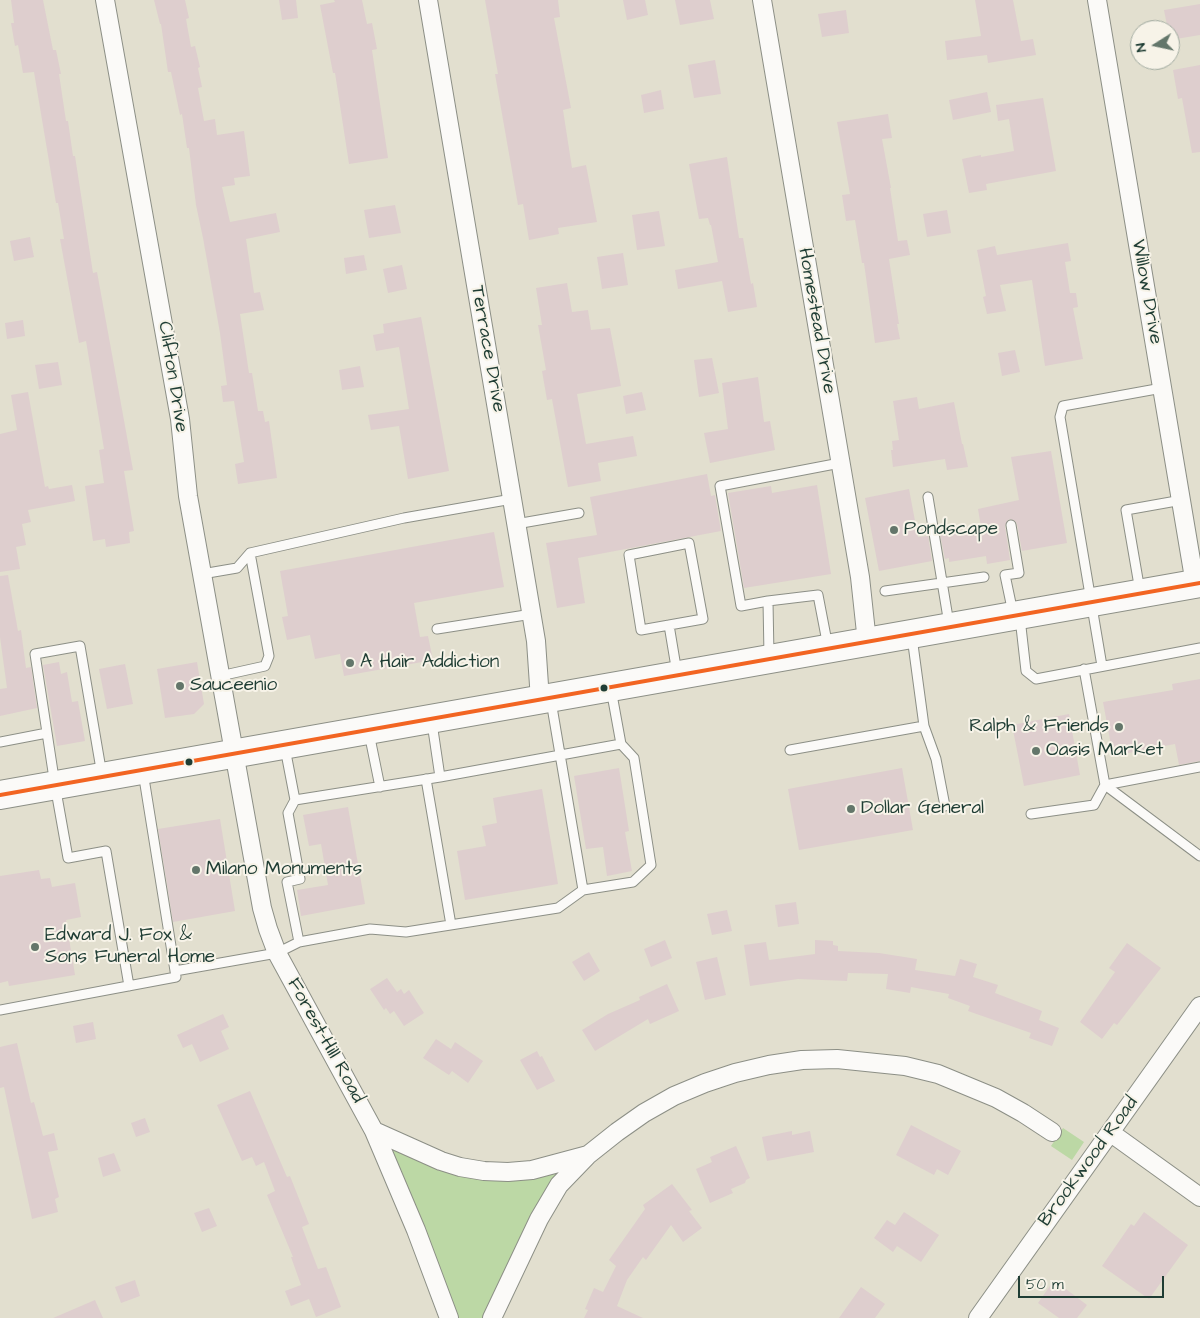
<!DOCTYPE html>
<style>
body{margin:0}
#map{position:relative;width:1200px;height:1318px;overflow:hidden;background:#e2dfcf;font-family:"Architects Daughter",sans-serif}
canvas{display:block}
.north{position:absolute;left:1130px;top:20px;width:50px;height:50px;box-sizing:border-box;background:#f7f3e8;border:1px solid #a1aaa0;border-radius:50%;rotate:260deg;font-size:14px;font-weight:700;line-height:20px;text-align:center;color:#1f3d34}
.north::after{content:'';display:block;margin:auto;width:18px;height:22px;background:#63766a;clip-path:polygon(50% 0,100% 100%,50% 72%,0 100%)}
.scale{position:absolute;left:1018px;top:1276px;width:146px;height:22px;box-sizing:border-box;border:2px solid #1f3d34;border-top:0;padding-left:6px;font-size:15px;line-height:18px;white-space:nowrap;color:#1f3d34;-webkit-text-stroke:4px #f7f3e8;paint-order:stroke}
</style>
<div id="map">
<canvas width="1200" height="1318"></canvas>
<div class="north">N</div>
<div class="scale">50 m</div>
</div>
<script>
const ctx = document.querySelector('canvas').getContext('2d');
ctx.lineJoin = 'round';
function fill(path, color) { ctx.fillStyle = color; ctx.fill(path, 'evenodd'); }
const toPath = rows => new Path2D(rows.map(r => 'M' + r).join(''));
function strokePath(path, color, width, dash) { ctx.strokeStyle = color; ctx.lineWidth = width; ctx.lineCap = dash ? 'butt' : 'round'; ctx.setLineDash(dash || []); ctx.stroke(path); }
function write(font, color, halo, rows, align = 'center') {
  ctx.font = font + ' "Architects Daughter",sans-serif'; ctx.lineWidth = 4; ctx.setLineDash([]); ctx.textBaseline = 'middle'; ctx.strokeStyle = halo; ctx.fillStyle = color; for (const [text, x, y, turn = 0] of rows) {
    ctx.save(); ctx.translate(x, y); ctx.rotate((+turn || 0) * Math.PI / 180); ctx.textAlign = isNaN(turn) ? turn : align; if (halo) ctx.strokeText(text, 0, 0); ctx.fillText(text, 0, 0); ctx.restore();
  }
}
fill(toPath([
 [1063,1128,1084,1142,1072,1160,1051,1146],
 [374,1131,484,1171,588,1155,559,1185,492,1318,449,1318]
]), '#bcd8a5');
fill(toPath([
 [11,0,43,0,53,50,56,50,61,74,59,74,66,121,68,121,73,156,75,156,93,273,97,272,133,470,124,471,134,531,129,532,130,543,106,547,105,539,93,541,85,486,104,483,99,450,104,449,86,341,79,343,60,239,64,239,58,203,56,203,35,78,34,72,23,73,18,45,15,46,11,23,14,23],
 [154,0,185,0,189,18,186,19,191,47,195,46,200,67,198,68,202,87,198,88,204,121,215,119,217,135,244,131,250,176,234,178,235,185,222,187,230,222,276,213,280,232,246,239,254,293,260,292,264,310,240,314,249,373,252,373,258,411,263,411,265,422,269,421,277,478,238,484,235,464,244,462,234,401,223,402,221,386,227,385,220,333,203,238,196,205,189,148,187,148,182,114,180,115,171,72,168,72,161,24,160,24],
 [279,0,296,0,298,18,282,20],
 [334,0,362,0,367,24,372,23,377,49,372,50,388,158,349,164,335,73,333,73,320,5,335,2],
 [485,0,558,0,560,17,554,18,571,108,563,110,572,168,586,165,597,222,558,228,559,234,529,240,523,204,518,205,495,74,498,74],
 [623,0,645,0,648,15,627,20],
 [675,0,710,0,714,19,680,25],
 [975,0,1013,0,1021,41,1033,39,1036,55,988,63,987,55,947,60,945,41,981,36],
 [1200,4,1200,35,1170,40,1170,30,1168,30,1164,10],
 [846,10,849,33,822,37,818,14],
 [715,60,721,94,694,98,688,65],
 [1200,65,1200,152,1192,153,1182,98,1178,99,1173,70],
 [661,90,664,109,644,113,641,95],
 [987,92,991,112,953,120,949,100],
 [1043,98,1056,171,986,184,987,190,969,193,962,159,981,155,981,157,1014,151,1009,119,998,121,996,105],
 [888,114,892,138,882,139,891,188,890,188,898,241,907,240,910,255,889,259,899,324,897,324,900,339,875,343,864,263,862,263,855,220,846,221,842,195,850,194,837,122],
 [727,157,739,238,743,238,751,284,753,283,757,307,728,312,722,281,678,289,675,270,718,262,711,225,710,225,708,218,699,219,689,164],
 [395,205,401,233,369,238,364,210],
 [947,210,951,233,927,237,923,214],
 [659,211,665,246,637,250,632,215],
 [30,237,34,257,14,261,10,241],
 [1068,243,1071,261,1065,262,1070,293,1076,293,1078,307,1073,308,1083,359,1045,366,1032,280,1000,285,1006,311,987,314,983,297,986,296,977,250,995,246,997,255],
 [623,253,628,285,602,289,597,257],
 [364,255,367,270,346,274,344,258],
 [402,265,407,289,388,293,383,269],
 [567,283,572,312,588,310,591,330,610,328,621,386,577,394,586,444,633,436,637,456,598,463,601,481,568,487,552,399,547,400,542,371,546,370,538,325,542,325,536,288],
 [421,317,449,471,408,479,399,426,371,430,368,415,409,409,399,347,376,351,373,335,384,333,383,324],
 [23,320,25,336,7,339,5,323],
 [1015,350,1020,372,1002,376,998,353],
 [712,358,719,393,699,397,694,360],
 [58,362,62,385,39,389,35,365],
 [360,366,364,387,342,390,339,370],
 [758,377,764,422,770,421,775,450,710,463,704,433,728,429,722,383],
 [28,392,45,487,48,486,49,489,72,485,75,501,28,510,31,522,22,524,26,545,16,547,20,569,0,572,0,434,17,430,11,395],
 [642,392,646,410,626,414,623,396],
 [917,397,919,409,954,402,962,444,963,444,968,467,947,470,945,459,893,467,891,450,893,450,892,441,899,440,893,401],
 [1051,451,1067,543,1022,551,1017,524,1015,521,1010,519,1007,521,1005,526,1010,560,987,564,986,556,949,562,949,558,945,559,940,534,981,527,978,509,1019,500,1011,457],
 [707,474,711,496,715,495,721,531,578,558,585,603,557,608,546,543,597,535,590,497],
 [817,485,831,574,744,588,728,493,771,486,772,493],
 [909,489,918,537,928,536,932,561,879,571,865,498],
 [494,532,504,587,414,603,420,637,428,636,433,660,344,676,340,654,315,659,310,635,287,640,282,617,288,616,280,571],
 [8,575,18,631,21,630,26,668,31,667,37,708,0,716,0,689,7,688,0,637,0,576],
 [59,662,61,674,67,672,72,702,78,701,85,741,57,746,43,665],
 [197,662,204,704,194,714,165,718,157,669],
 [125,664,133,704,107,709,99,669],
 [1200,679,1200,761,1179,765,1175,744,1113,756,1103,702,1173,690,1172,684],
 [1069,714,1080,775,1024,786,1012,725],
 [619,768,629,831,625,832,632,871,607,876,603,847,586,849,574,776],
 [902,768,913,830,799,850,788,789],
 [542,789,558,884,465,900,457,851,486,846,482,826,497,823,493,798],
 [348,807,365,904,301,916,297,890,328,885,321,844,309,846,303,815],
 [220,819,235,911,173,922,158,829],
 [39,870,41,879,50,878,52,887,75,883,81,917,66,920,75,975,9,986,8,981,0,983,0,876],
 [796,902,799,924,778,927,775,905],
 [727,910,732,931,712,935,707,914],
 [665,940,672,958,651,967,644,949],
 [815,940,833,941,833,945,838,946,838,951,879,953,917,959,915,970,955,976,960,959,977,964,973,977,998,985,995,993,1042,1011,1039,1020,1059,1028,1052,1046,1029,1038,1031,1033,968,1011,970,1006,948,998,949,994,911,987,910,993,886,989,888,974,848,973,847,981,798,979,750,986,744,945,766,942,769,960,815,954],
 [1127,943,1161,968,1117,1025,1114,1023,1102,1039,1080,1022,1115,972,1109,968],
 [589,952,600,971,584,981,572,962],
 [717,957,726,995,705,1000,696,962],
 [387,978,397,992,401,989,404,994,409,990,424,1013,404,1026,394,1011,390,1014,386,1008,384,1010,370,989],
 [667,984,679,1011,650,1024,648,1019,595,1051,582,1030,608,1014,640,1000,639,997],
 [223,1014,229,1027,221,1031,229,1049,200,1062,192,1044,183,1048,177,1035],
 [93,1022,96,1039,76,1043,73,1026],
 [436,1039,451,1049,455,1042,483,1061,468,1083,452,1071,449,1075,423,1058],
 [17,1043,31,1103,34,1102,43,1136,54,1133,58,1150,48,1152,59,1197,55,1199,58,1212,32,1219,4,1087,0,1088,0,1047],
 [537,1051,540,1057,542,1056,555,1081,537,1090,520,1060],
 [250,1091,287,1177,290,1176,309,1224,302,1227,318,1269,326,1267,341,1307,316,1317,309,1299,291,1306,285,1291,301,1285,291,1257,293,1257,267,1195,275,1191,264,1162,256,1166,252,1157,242,1161,217,1105],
 [145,1118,150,1132,136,1137,131,1123],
 [911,1125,961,1151,948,1175,937,1169,934,1175,896,1155],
 [792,1131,792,1135,810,1131,814,1152,767,1161,762,1137],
 [736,1146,750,1178,746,1180,745,1183,731,1189,733,1193,710,1203,696,1169,712,1162,710,1157],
 [114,1153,121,1171,103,1177,98,1158],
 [672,1184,692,1210,689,1211,702,1228,683,1242,671,1225,646,1260,643,1257,627,1280,617,1306,643,1318,584,1318,588,1310,585,1309,594,1288,603,1292,616,1266,609,1260,645,1209,643,1205],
 [209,1208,217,1226,202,1232,194,1213],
 [904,1212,939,1235,921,1262,897,1246,893,1252,874,1238,887,1220,895,1225],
 [1144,1212,1188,1245,1149,1299,1102,1266,1131,1224,1134,1226],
 [135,1280,140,1296,121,1303,115,1287],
 [1054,1280,1087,1305,1077,1318,1059,1318,1038,1303],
 [861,1287,885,1304,875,1318,839,1318],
 [95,1300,103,1318,53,1318]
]), '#decece');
const lane = toPath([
 [928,497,949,624],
 [516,524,579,513],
 [1011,525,1019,573,1005,575,1013,613],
 [689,543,703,619,641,630,629,555,689,543],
 [202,574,237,568,250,553,404,518,512,499],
 [885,591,984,577],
 [1140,591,1126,510,1182,500],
 [768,601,741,606,720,486,840,463],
 [1020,618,1026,671,1036,679,1200,648],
 [669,625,677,673],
 [437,629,532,614],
 [769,656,768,601,818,595,828,647],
 [1102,666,1060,417,1063,406,1162,388],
 [220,676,265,666,269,656,250,553],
 [551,701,583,890],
 [432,723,440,777],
 [924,726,936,759,945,806],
 [369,733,380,787],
 [0,742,47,733],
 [285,748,295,800,440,777,621,744,611,689],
 [790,750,924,726,912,637],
 [102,775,80,646,35,654,55,785,68,858,106,851,129,986],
 [426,779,451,925],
 [1105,785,1200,856],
 [1105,785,1200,767],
 [295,800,288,813,300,879,287,882,299,942],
 [1031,814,1094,805,1105,785,1084,669],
 [175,971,277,953,299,942,370,929,406,932,558,908,583,890,633,882,651,865,634,758,621,744],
 [0,1010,176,977,143,772]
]);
const street = toPath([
 [105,0,180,419,188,496,262,908,268,929,277,953,374,1131,416,1230,449,1318],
 [428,0,536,641,540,700],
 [762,0,860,577,867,642],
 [1097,0,1195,584],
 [374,1131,441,1161,460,1167,484,1171,508,1172,532,1170,588,1155,617,1132,644,1113,674,1096,705,1083,735,1073,769,1065,802,1060,837,1059,905,1066,938,1074,996,1098,1023,1113,1052,1132],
 [1111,1133,1200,1197],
 [492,1318,539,1219,559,1185,587,1156],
 [978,1318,1200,1006]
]);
const primary = toPath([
 [0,795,1200,583]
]);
strokePath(lane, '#8c8f86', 11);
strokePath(street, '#8c8f86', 20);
strokePath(primary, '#8c8f86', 30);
strokePath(lane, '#fbfaf8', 9);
strokePath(street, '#fbfaf8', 18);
strokePath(primary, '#fbfaf8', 28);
strokePath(toPath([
 [0,795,1200,583]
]), '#f26522', 4);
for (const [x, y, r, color] of [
 [894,530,5,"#63766a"],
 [350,663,5,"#63766a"],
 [180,686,5,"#63766a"],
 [604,688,4.5,"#1f3d34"],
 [1119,727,5,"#63766a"],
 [1036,751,5,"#63766a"],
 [189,762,4.5,"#1f3d34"],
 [851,809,5,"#63766a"],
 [196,870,5,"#63766a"],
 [35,947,5,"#63766a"]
]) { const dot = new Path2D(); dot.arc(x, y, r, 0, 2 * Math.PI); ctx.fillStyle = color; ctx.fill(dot); strokePath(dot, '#f7f3e8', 2); }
write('19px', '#1f3d34', '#f7f3e8', [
 ["Willow Drive",1146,292,80],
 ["Homestead Drive",816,321,80],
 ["Terrace Drive",487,349,80],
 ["Clifton Drive",172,377,81],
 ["Forest-Hill Road",325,1041,61],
 ["Brookwood Road",1089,1162,-54]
]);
write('19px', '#1f3d34', '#f7f3e8', [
 ["Pondscape",904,530],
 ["A Hair Addiction",360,663],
 ["Sauceenio",190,686],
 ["Ralph & Friends",1109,727,"right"],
 ["Oasis Market",1046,751],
 ["Dollar General",861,809],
 ["Milano Monuments",206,870],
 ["Edward J. Fox &",45,936],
 ["Sons Funeral Home",45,958]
], 'left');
</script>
